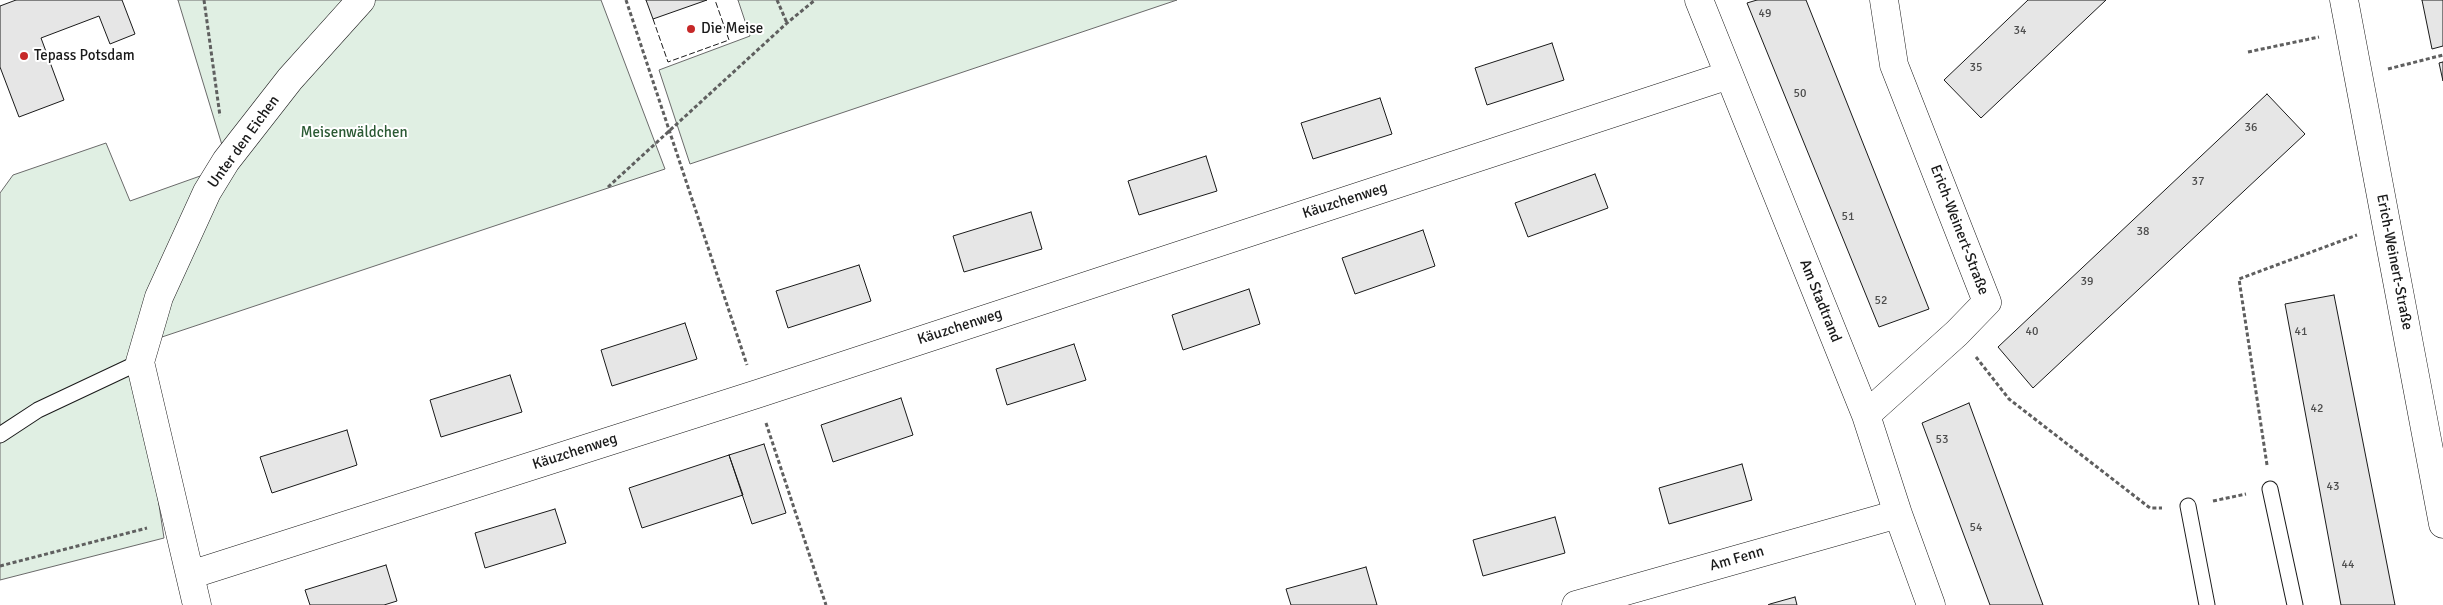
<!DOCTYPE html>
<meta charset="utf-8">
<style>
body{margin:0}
canvas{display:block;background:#fff}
</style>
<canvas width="2443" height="605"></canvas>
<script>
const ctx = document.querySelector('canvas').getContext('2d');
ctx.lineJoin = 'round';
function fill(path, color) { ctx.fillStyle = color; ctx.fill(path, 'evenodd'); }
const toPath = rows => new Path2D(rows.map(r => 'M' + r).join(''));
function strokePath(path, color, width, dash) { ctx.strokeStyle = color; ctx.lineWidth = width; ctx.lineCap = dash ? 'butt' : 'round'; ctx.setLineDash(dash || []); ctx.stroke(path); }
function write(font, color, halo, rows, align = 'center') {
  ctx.font = font + ' Signika,sans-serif'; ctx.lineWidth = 4; ctx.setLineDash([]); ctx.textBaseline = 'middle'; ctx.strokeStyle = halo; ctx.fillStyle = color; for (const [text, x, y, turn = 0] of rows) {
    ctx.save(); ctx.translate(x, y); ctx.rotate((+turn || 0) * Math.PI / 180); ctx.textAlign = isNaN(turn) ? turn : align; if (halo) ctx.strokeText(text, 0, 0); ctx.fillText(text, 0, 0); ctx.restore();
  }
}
const green = toPath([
 [178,0,601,0,665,169,135,346,164,538,0,580,0,193,13,175,106,143,130,201,203,175,222,145,178,0],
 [738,0,1177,0,690,164,659,70,750,36,738,0]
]);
fill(green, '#e0efe3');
strokePath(green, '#6a6a6a', 1);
const building = toPath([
 [16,0,122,0,135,34,110,44,99,16,41,38,64,100,19,117,0,67,0,6,16,0],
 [646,0,707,0,653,19,646,0],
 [1757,0,1806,0,1929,309,1879,327,1747,3,1757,0],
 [2028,0,2106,0,1981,118,1944,80,2028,0],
 [2422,0,2443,0,2443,46,2432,49,2422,0],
 [1552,43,1564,80,1487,105,1475,68,1552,43],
 [2443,62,2443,81,2439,63,2443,62],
 [2267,94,2305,134,2033,388,1998,347,2267,94],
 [1380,98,1392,134,1313,159,1301,123,1380,98],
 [1206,156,1217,191,1139,215,1128,181,1206,156],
 [1595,174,1608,208,1528,237,1515,203,1595,174],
 [1031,212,1042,249,964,272,953,236,1031,212],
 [1423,230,1435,266,1355,294,1342,258,1423,230],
 [859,265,871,301,788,328,776,291,859,265],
 [1249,289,1260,324,1183,350,1172,315,1249,289],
 [2334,295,2395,605,2341,605,2285,304,2334,295],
 [685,323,697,359,612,386,601,350,685,323],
 [1074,344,1086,380,1007,405,996,369,1074,344],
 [510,375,522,412,441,437,430,400,510,375],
 [901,398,913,435,833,462,821,425,901,398],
 [1969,403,2043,605,1990,605,1922,423,1969,403],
 [347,430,357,465,272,493,260,457,347,430],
 [764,444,786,513,752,524,729,455,764,444],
 [729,455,743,495,642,528,629,488,729,455],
 [1742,464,1752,500,1669,524,1659,488,1742,464],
 [555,509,566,543,485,568,475,533,555,509],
 [1555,517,1565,553,1483,576,1473,540,1555,517],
 [386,565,397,601,384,605,310,605,305,590,386,565],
 [1366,567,1377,605,1291,605,1286,589,1366,567],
 [1795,597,1797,605,1768,605,1770,604,1795,597]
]);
fill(building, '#e6e6e6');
strokePath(building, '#1a1a1a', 1);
const service = toPath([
 [0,435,38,410,140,362],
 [2270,489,2295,605],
 [2188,506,2207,605]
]);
const minor = toPath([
 [1699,0,1866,415,1898,514,1931,605],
 [2344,0,2443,524],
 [1866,415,1957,333,1987,302,1894,65,1884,0],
 [190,575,757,394,1729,75],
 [197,605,140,362,159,297,207,192,226,161,290,79,361,0],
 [1576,605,1898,514]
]);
strokePath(service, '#1a1a1a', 17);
strokePath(minor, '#1a1a1a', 29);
strokePath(toPath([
 [204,0,220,116],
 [626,0,747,365],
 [777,0,787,23],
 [2248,52,2319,37],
 [2388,69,2443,55],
 [608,187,787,23,815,0],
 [1976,357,2009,399,2150,508,2162,508],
 [766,423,826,605],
 [2267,465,2239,279,2357,235],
 [2213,501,2246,494],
 [0,566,147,528]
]), '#5f5f5f', 3, [4, 2.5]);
strokePath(service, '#fff', 15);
strokePath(minor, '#fff', 28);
strokePath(toPath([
 [653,19,668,62,729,40,715,0]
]), '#1a1a1a', 1, [6, 2.5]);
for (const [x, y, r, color] of [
 [691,29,5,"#c62828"],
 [24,56,5,"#c62828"]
]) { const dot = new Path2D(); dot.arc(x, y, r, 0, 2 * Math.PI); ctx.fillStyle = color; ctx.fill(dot); strokePath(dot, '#fff', 2); }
write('12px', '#4d4d4d', null, [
 ["49",1765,14],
 ["34",2020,31],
 ["35",1976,68],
 ["50",1800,94],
 ["36",2251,128],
 ["37",2198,182],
 ["51",1848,217],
 ["38",2143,232],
 ["39",2087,282],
 ["52",1881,301],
 ["40",2032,332],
 ["41",2301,332],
 ["42",2317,409],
 ["53",1942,440],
 ["43",2333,487],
 ["54",1976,528],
 ["44",2348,565]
]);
write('15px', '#1a1a1a', '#fff', [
 ["Die Meise",701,29],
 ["Tepass Potsdam",34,56]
], 'left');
write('15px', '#2b5a34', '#fff', [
 ["Meisenwäldchen",354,133]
]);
write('15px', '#1a1a1a', '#fff', [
 ["Unter den Eichen",244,142,-54],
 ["Käuzchenweg",1345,201,-18],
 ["Erich-Weinert-Straße",1959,230,69],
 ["Erich-Weinert-Straße",2394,262,79],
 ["Am Stadtrand",1820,301,68],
 ["Käuzchenweg",960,327,-18],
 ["Käuzchenweg",575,452,-18],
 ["Am Fenn",1737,559,-16]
]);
</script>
